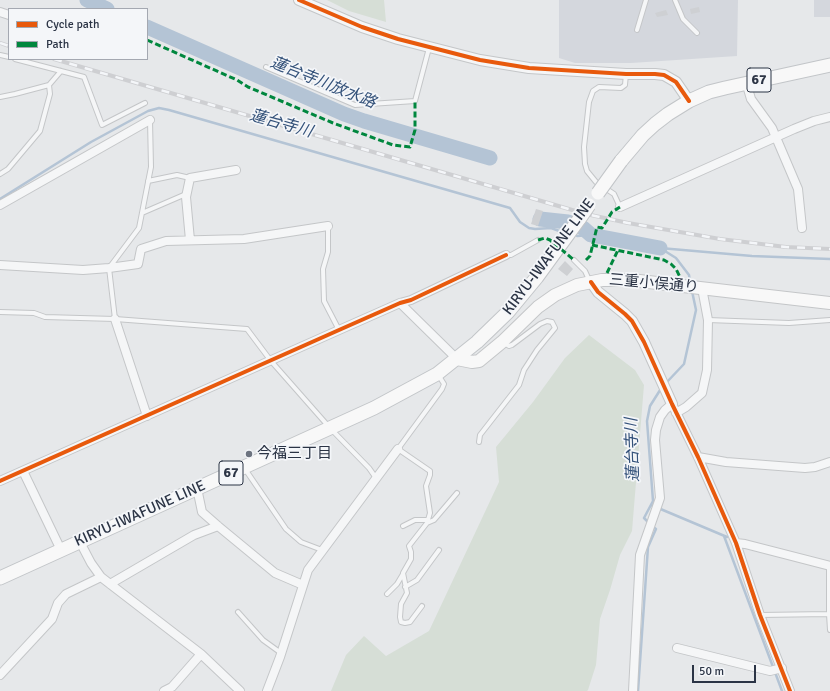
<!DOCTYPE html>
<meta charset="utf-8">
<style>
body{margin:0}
#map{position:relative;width:830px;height:691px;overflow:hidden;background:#e6e8ea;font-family:Signika,sans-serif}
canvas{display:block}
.legend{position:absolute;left:8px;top:8px;width:140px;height:52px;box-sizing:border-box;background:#f4f6f9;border:1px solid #a4a8b1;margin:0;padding:5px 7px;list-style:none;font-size:12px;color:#2b3445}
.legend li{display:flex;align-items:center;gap:8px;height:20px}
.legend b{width:20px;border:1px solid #a4a8b1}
.scale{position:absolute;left:692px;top:665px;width:64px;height:18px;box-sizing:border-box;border:2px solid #2b3445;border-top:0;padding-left:5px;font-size:12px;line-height:14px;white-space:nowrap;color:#2b3445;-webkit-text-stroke:3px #f4f6f9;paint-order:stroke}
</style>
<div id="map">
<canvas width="830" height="691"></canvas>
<ul class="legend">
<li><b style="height:5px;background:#e8590c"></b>Cycle path</li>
<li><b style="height:5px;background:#00873e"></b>Path</li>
</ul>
<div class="scale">50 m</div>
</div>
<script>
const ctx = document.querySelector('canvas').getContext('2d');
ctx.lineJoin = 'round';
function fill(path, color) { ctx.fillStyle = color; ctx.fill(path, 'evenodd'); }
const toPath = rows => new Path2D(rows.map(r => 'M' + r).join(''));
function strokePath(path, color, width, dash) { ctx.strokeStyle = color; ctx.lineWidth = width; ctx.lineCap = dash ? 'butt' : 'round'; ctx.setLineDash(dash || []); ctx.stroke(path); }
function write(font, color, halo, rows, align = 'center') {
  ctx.font = font + ' Signika,"Noto Sans JP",sans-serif'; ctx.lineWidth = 3.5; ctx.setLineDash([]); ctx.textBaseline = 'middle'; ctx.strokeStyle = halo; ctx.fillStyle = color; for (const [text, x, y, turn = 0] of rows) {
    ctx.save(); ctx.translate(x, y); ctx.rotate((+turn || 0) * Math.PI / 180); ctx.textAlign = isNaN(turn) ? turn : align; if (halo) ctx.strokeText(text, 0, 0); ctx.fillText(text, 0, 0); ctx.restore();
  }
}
fill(toPath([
 [559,0,738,0,737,56,631,63,575,63,559,58],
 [814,0,830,0,830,17,814,17]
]), '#d4d7dd');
fill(toPath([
 [327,0,384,0,386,22,349,11],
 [589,335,635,370,644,385,632,531,620,555,610,590,600,619,596,665,588,690,587,691,331,691,346,655,364,636,386,656,429,631,499,482,496,447,533,402,565,358]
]), '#d6ded6');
strokePath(toPath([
 [0,199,91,142,148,111,159,108,169,110,510,208,520,222,529,228,535,229,551,228,562,232],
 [577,236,591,235],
 [660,248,676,258,689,275,690,282],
 [660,248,752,256,830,259],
 [666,383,684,364,696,310,692,291],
 [651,505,727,537],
 [649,523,644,518,653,501,647,421,650,406,662,387],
 [724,536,782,691],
 [638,691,648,547,656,529,652,526]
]), '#b4c4d5', 2.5);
strokePath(toPath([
 [87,0,107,9],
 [147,27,344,114,364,121,490,158],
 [540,219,568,222],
 [583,228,591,235,660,248]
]), '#b4c4d5', 15);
fill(toPath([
 [699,7,700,12,691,14,690,9],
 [666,10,668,15,657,17,655,13],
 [536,209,543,211,538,226,531,224],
 [565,261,573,269,567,276,558,269]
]), '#ced0d3');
const service = toPath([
 [675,0,683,19,697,33],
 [637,30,646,0],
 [0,55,9,57],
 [15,59,84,77,102,125,145,103],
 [266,67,355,105,415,101,429,48],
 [0,97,15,94,49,85],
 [0,174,8,169,40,131,50,94,49,85,61,71],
 [148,181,177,175,190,178],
 [620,207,614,194,596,182,587,171,585,164,584,147,589,102,593,91,599,87,621,88,625,85,626,74],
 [142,213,186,194],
 [328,226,328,252,323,269,324,301,339,330],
 [506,255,511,255,538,240],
 [574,260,585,271,590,282],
 [0,312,34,313,45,317,115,319,247,329,271,361,330,428,369,468,376,478],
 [115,319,109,268,139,228,151,167,150,120],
 [708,320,789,323,830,320],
 [479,442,480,435,519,385,524,370,537,350,555,328,552,322,547,321,540,324,512,345,509,346,504,343],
 [245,469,286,529,301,542,322,550],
 [427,523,434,520,457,493],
 [403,526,415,520,428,520],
 [829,566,829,614,830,630],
 [405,587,417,580,439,550],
 [387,594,397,584,403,574],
 [422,606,410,622,405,623,401,622,400,617,401,604,407,593,403,573,411,559,411,552,409,546,427,523,430,513,426,486,430,475,430,471,398,449,442,389,444,384,439,376],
 [238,612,263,640,281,653],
 [760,615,829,614]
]);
const minor = toPath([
 [0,12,9,15],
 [746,82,751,99,772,128,798,189,802,228],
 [0,205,150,120],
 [620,207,794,129,814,121,830,117],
 [190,240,186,197,190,178,236,170],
 [0,265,83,270,109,268,138,264,141,249,166,241,244,239,328,226],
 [400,303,457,359],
 [115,319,147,416],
 [676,413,686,407,702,393,707,370,708,320,702,288],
 [698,457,726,462,805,468,815,467,830,462],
 [23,471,61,550],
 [0,481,339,330,400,303,411,300,506,255],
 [197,488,202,512,218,526,275,573,303,585],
 [80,542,91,563,101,577,201,654,240,691],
 [736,543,745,544,830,566],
 [110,584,194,535,218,526],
 [677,648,770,671,782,668],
 [0,675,52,619,58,603,66,594,101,577],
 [164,691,172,687,201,654],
 [267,691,280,657,308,570,398,449],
 [633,691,640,555,660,498,655,440,656,430,660,417,665,410,672,404,698,457,736,543,760,615,790,691]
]);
const tertiary = toPath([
 [299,0,362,27,398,39,480,60,529,68,626,74,655,74,664,75,676,82,689,101],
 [591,282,598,292,625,314,632,321,644,342,672,404]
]);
const secondary = toPath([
 [457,359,472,362,479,361,502,342,538,307,555,295,577,285,602,280,631,280,830,303]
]);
const primary = toPath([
 [621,161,643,135,655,124,668,114,689,101,709,92,725,88,830,65],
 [0,578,374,408,437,374,477,342,508,312,537,277,580,218]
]);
strokePath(service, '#c4c6c8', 6);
strokePath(minor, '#c4c6c8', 10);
strokePath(tertiary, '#c4c6c8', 12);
strokePath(secondary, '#c4c6c8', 14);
strokePath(primary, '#c2c5c8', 15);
strokePath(service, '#f5f6f7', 4);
strokePath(minor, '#f5f6f7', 8);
strokePath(tertiary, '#f5f6f7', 10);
strokePath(secondary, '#f8f8f8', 12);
strokePath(primary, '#f8f8f8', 13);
const rail = toPath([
 [0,43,9,46],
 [54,59,586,214,628,223,720,239,786,247,830,249]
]);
strokePath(rail, '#cecfd2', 4);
strokePath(rail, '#f4f6f9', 2.5, [8]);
const primaryBridge = toPath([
 [598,193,621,161],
 [580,218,589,205]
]);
strokePath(primaryBridge, '#c2c5c8', 15, []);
strokePath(primaryBridge, '#f8f8f8', 13);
strokePath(toPath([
 [147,40,237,80,248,87,333,123,393,145,410,147,415,130,415,101],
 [538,240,545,238,550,240,574,260],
 [592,245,664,260,671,264,676,269,680,277,680,280],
 [586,260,590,256,597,227,602,228,612,212,620,207],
 [607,273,618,250]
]), '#00873e', 3, [6, 3]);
strokePath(toPath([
 [299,0,362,27,398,39,480,60,529,68,626,74,655,74,664,75,676,82,689,101],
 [591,282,598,292,625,314,632,321,644,342,672,404,698,457,736,543,760,615,790,691],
 [0,481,339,330,400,303,411,300,506,255]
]), '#e8590c', 4);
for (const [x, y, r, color] of [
 [249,454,4,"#6c737f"]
]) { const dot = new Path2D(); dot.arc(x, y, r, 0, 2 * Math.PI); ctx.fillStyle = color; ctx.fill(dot); strokePath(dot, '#f4f6f9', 1.5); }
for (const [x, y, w] of [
 [759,80,24],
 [231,473,24]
]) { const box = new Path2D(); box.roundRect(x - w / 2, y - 12, w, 24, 3); ctx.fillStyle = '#f4f6f9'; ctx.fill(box); strokePath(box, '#2b3445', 1); }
write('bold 14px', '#2b3445', null, [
 ["67",759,80],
 ["67",231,473]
]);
write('15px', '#2b3445', '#f4f6f9', [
 ["KIRYU-IWAFUNE LINE",549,257,-53],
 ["三重小俣通り",654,284,5],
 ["KIRYU-IWAFUNE LINE",140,514,-24]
]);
write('15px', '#2b3445', '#f4f6f9', [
 ["今福三丁目",257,454]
], 'left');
write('italic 16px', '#34527a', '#f4f6f9', [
 ["蓮台寺川放水路",323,83,22],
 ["蓮台寺川",281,124,16],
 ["蓮台寺川",633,450,-92]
]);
</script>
